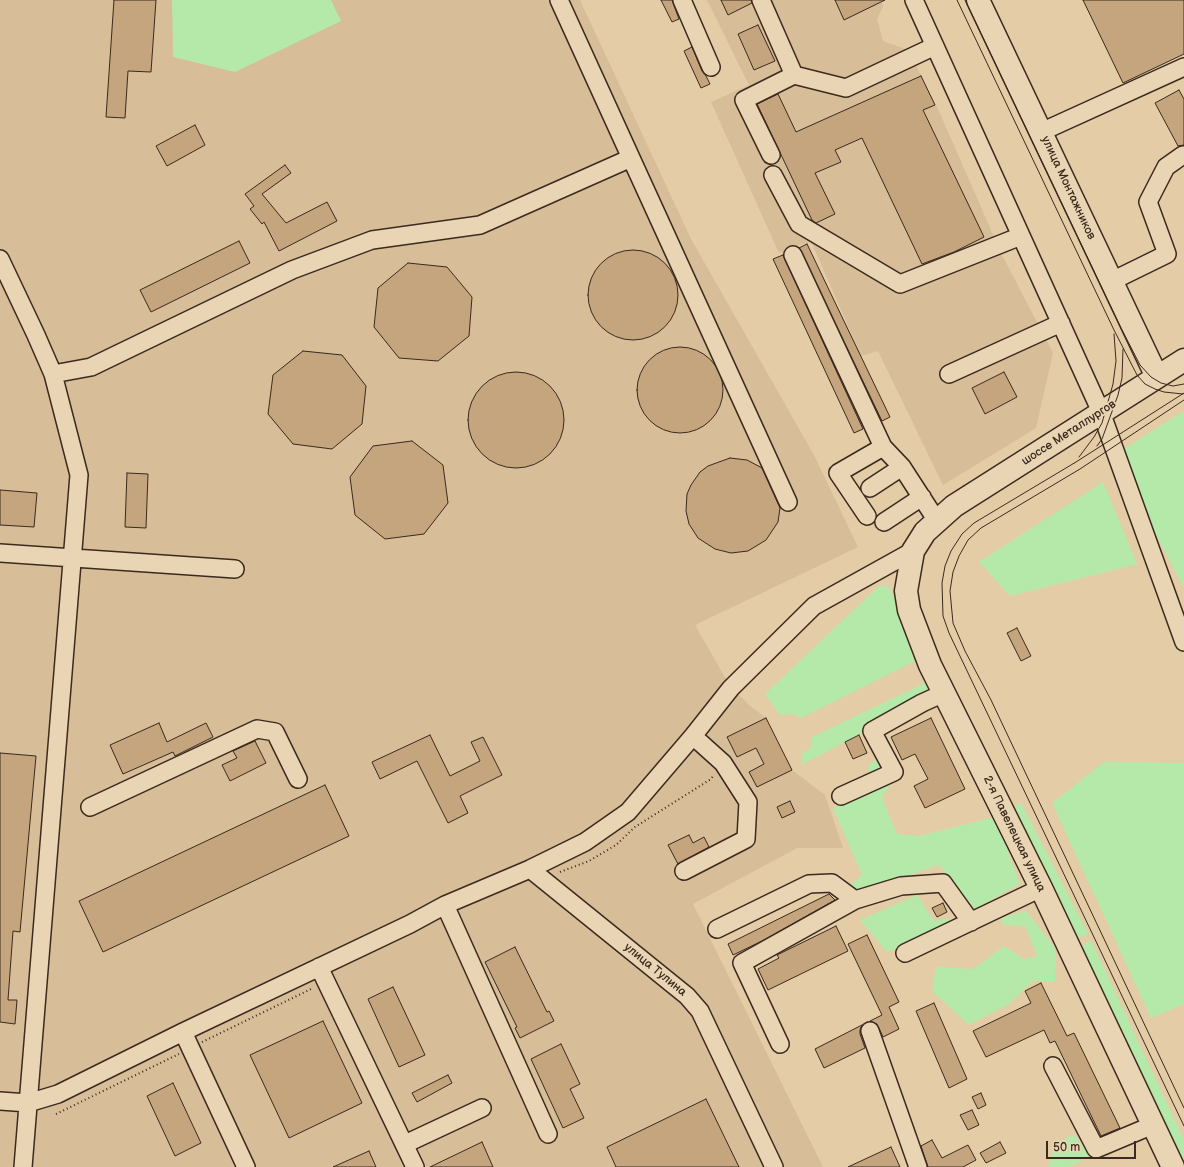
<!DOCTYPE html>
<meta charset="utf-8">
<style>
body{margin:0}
#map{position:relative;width:1184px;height:1167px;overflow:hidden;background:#e4cca7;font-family:"Balsamiq Sans",sans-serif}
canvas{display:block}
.scale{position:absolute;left:1046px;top:1141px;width:90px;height:18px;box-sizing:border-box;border:2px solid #3b2a1e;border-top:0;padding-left:5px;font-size:12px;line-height:14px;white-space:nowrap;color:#3b2a1e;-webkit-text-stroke:3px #e9d5b3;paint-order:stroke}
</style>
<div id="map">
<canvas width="1184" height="1167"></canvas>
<div class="scale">50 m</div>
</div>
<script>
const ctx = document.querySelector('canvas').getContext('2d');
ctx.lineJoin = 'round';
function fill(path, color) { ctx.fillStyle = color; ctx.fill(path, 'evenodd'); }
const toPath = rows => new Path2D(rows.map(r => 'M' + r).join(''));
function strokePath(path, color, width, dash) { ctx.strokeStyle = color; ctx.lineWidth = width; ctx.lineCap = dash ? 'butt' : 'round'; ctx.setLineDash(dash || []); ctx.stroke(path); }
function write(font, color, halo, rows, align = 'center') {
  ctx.font = font + ' "Balsamiq Sans",sans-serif'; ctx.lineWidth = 3.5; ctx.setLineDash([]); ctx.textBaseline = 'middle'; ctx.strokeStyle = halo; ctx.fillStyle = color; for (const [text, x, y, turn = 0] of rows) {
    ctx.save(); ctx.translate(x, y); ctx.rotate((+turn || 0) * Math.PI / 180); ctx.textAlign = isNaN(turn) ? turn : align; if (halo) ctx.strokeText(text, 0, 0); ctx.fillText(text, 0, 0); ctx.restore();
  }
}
fill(toPath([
 [0,0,580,0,691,239,814,455,858,547,695,625,731,688,749,705,766,718,792,770,825,795,843,848,797,848,693,904,823,1167,0,1167],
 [707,0,881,0,883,7,877,19,883,41,908,50,938,109,1001,253,1053,353,1036,428,943,485,878,351,861,356,811,241,779,253,711,102,749,85]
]), '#d7bd98');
fill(toPath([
 [172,0,331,0,341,21,235,72,173,57],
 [1184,411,1184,588,1114,455],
 [1103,482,1137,564,1010,596,979,562],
 [884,585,890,588,917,660,801,718,792,714,780,715,765,694,879,586],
 [927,682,934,696,801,765,802,753,811,748,812,737],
 [879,758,892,782,882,797,897,834,919,836,995,817,1020,884,975,909,939,865,856,894,848,887,862,875,833,808,867,791,869,764],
 [1104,762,1184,763,1184,1004,1151,1018,1052,803],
 [1021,803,1088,933,1077,939,1010,808],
 [917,895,934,921,950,918,954,925,887,952,860,920],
 [1026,911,1056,949,1055,981,1033,981,1009,1004,969,1025,932,991,936,967,973,969,1004,946,1024,959,1037,956,1025,926,1003,925,1001,918],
 [1091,940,1184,1140,1184,1160,1165,1132,1079,948],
 [1073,1134,1092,1156,1069,1167,1049,1167,1054,1146]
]), '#b5e9aa');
const building = toPath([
 [114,0,156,0,151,72,128,71,125,118,106,117,114,0],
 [661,0,672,0,679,19,672,22,661,0],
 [721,0,751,0,752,3,728,15,721,0],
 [835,0,885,0,844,20,835,0],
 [1083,0,1184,0,1184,54,1123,83,1083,0],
 [758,25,775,61,754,70,738,34,758,25],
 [692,47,702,71,706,76,710,84,701,88,684,51,692,47],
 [921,76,935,105,923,110,984,237,954,252,922,264,862,138,835,150,841,162,815,173,835,214,816,223,812,220,757,104,778,94,796,132,921,76],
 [1179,90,1184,99,1184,145,1178,146,1155,103,1179,90],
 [195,125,205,145,167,166,156,146,195,125],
 [285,165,291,173,262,194,286,223,327,202,337,221,279,251,264,222,262,224,250,209,254,206,245,194,285,165],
 [239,241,250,263,151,312,140,290,239,241],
 [807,244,890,417,882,421,799,248,807,244],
 '588 295a45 45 0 1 1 90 0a45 45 0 1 1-90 0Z',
 [783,255,863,429,854,433,773,259,783,255],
 [408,263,447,267,472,297,469,336,438,361,399,358,374,327,378,288,408,263],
 '637 390a43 43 0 1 1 86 0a43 43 0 1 1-86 0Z',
 [303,351,342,355,366,386,362,424,332,449,293,444,268,414,273,375,303,351],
 [1004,372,1017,397,985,414,972,388,1004,372],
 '468 420a48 48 0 1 1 96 0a48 48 0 1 1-96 0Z',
 [412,441,443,465,448,503,424,534,385,539,355,515,350,477,373,446,412,441],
 [730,458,747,460,762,468,780,508,778,522,766,540,748,551,731,553,715,549,698,538,689,524,686,511,687,494,691,485,700,472,708,466,730,458],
 [127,473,148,474,146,528,125,527,127,473],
 [0,490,37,493,34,527,0,525,0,490],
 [1017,628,1031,656,1021,661,1007,633,1017,628],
 [766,718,792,770,757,787,749,772,764,764,756,748,737,757,727,737,766,718],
 [931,718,965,789,925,808,914,786,928,779,915,754,902,760,891,737,931,718],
 [159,723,167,742,206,723,213,737,175,756,173,752,123,774,110,745,159,723],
 [430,735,450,776,480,761,471,742,483,737,502,775,460,796,468,813,448,823,417,761,380,779,372,762,430,735],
 [859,735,867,753,853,759,845,742,859,735],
 [255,741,266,763,230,781,222,765,237,758,233,751,255,741],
 [0,753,36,756,20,932,13,931,8,1000,17,1000,15,1024,0,1022,0,753],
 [325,785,349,836,103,952,79,901,325,785],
 [790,801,795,812,782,818,777,807,790,801],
 [689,835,693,843,704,837,709,847,678,864,668,845,689,835],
 [829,894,835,900,762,941,733,955,728,944,829,894],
 [943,903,947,912,937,917,932,908,943,903],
 [836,926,848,951,768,990,758,969,779,958,777,955,836,926],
 [867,935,899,1002,889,1007,899,1029,883,1037,877,1024,870,1021,882,1015,848,944,867,935],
 [515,947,547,1012,549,1011,554,1021,520,1038,515,1028,517,1027,485,962,515,947],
 [1041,983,1067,1036,1074,1033,1120,1128,1101,1136,1055,1041,1050,1043,1044,1030,986,1057,973,1031,1031,1003,1025,991,1041,983],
 [393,987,425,1055,399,1067,368,999,393,987],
 [934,1003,967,1079,949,1088,916,1011,934,1003],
 [323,1021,362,1103,289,1138,250,1055,323,1021],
 [862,1025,860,1030,860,1034,865,1048,824,1068,815,1049,862,1025],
 [561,1044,580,1084,570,1089,584,1118,563,1128,531,1059,561,1044],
 [448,1075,452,1083,417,1102,412,1093,448,1075],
 [173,1083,201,1143,175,1156,147,1096,173,1083],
 [981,1093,986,1105,978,1109,972,1097,981,1093],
 [706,1099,739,1167,616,1167,607,1147,706,1099],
 [972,1110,979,1125,968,1130,960,1115,972,1110],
 [932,1140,942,1158,968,1145,976,1160,963,1167,928,1167,921,1146,932,1140],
 [482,1142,493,1167,430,1167,482,1142],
 [1000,1142,1006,1153,986,1163,980,1153,1000,1142],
 [891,1147,900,1167,848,1167,891,1147],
 [369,1151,376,1167,333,1167,369,1151]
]);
fill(building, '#c4a57d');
strokePath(building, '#3b2a1e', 1);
const minor = toPath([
 [559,0,631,158],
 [682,0,711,67],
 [761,0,794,75],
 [914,0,1101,412,1184,642],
 [1041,132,1184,67],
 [771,155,744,100,794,75,846,88,935,46],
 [773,175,799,224,900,284,1021,236],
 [793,255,883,447],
 [0,259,36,335,53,374,79,475,23,1167],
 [1112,281,1167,254,1148,202,1166,167,1183,155],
 [53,374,91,367,292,270,372,240,480,225,631,158,788,502],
 [949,374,1061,323],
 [870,488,902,467],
 [867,516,838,473,883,447,902,467,937,521],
 [884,522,922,497],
 [0,553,235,569],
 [841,796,894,772,872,731,922,703,944,693],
 [90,807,257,729,275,732,298,779],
 [530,869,687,996,700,1011,774,1167],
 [684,871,746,839,748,802,723,763,693,736],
 [445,905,548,1134],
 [717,929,809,884,832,883,855,900,901,886,943,883,971,922],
 [905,953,1041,888],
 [319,967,415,1167],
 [870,1031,918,1167],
 [183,1032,246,1167],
 [780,1044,742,963,855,900],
 [1053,1066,1096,1149,1153,1125],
 [0,1101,28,1103,58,1094,183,1032,410,924,445,905,530,869,585,842,628,812,693,736,731,688,814,606,913,551],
 [405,1144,482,1108]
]);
const major = toPath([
 [978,0,1157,377],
 [1173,1167,1041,888,930,665,909,610,906,591,913,551,925,532,954,506,1184,360]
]);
strokePath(minor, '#3b2a1e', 20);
strokePath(major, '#3b2a1e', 25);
strokePath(toPath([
 [560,872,589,861,616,845,635,827,711,779,714,775],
 [202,1042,313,988],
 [56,1114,179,1054]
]), '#3b2a1e', 2, [1, 3]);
strokePath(minor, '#e9d5b3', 17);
strokePath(major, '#e9d5b3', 22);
strokePath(toPath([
 [957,0,1114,330,1137,375,1145,384,1155,389,1164,392,1183,394],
 [965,0,1121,328,1140,365,1151,377,1161,383,1173,386,1184,384],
 [1184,393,1076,462,974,523,962,534,951,551,945,566,942,583,943,616,949,633,1184,1126],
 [1184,400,1080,469,981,528,968,540,959,556,953,572,950,591,953,623,965,651,991,700,1184,1108],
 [1097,446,1102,439,1118,395,1122,378,1123,349],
 [1079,457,1094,437,1102,423,1113,384,1116,361,1114,334]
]), '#3b2a1e', 1);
write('12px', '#3b2a1e', '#e9d5b3', [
 ["улица Монтажников",1068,188,65],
 ["шоссе Металлургов",1069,433,-33],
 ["2-я Павелецкая улица",1014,834,64],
 ["улица Тулина",655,970,39]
]);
</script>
